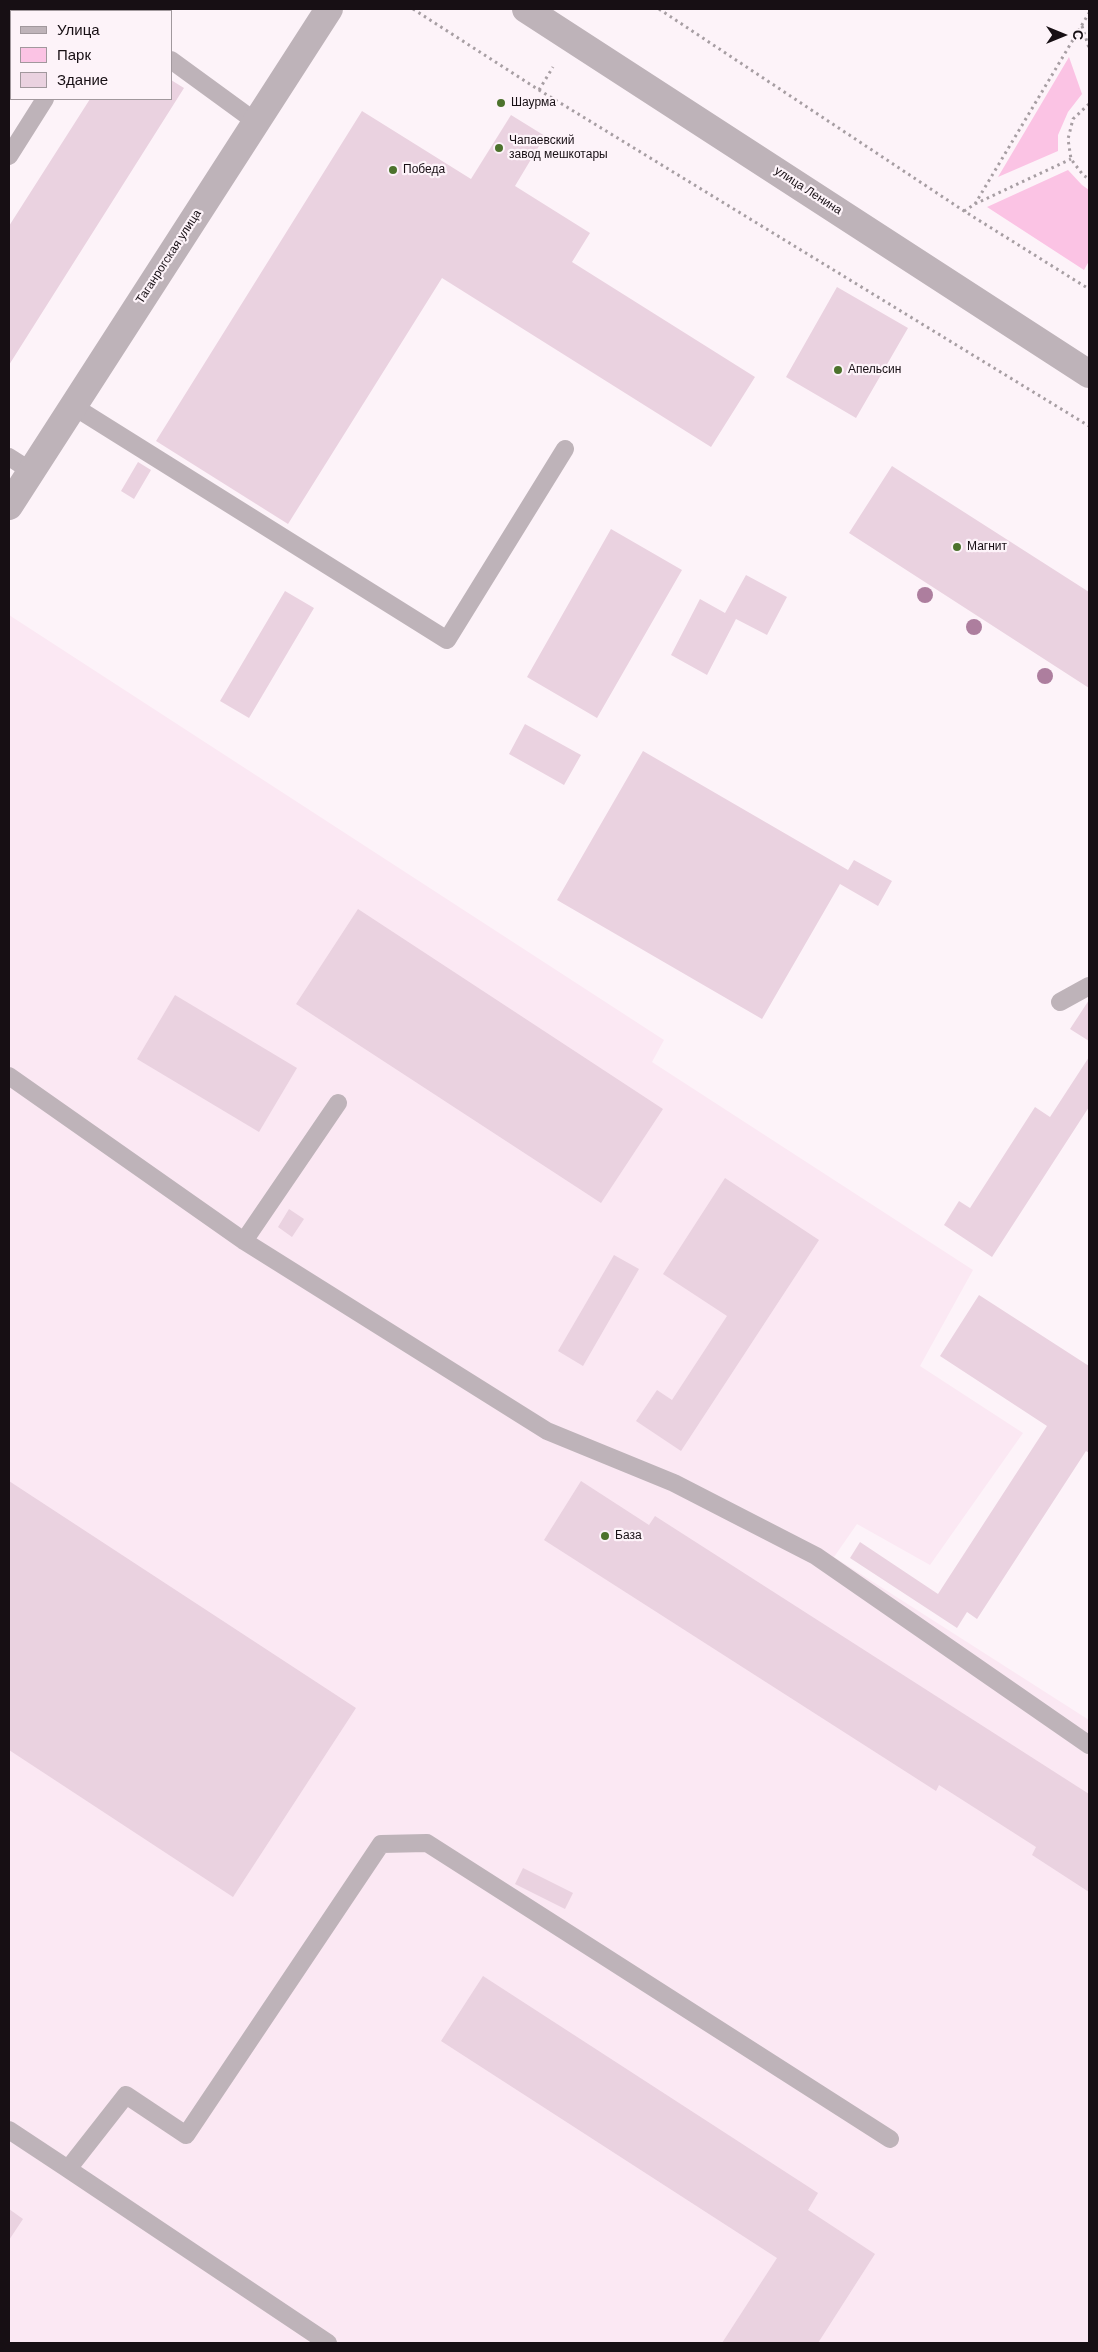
<!DOCTYPE html>
<html>
<head>
<meta charset="utf-8">
<style>
	body { margin:0 }
	#map { position:relative; width:1098px; height:2352px; overflow:hidden; background:#fdf3f9; font-family:"DM Sans",sans-serif }
	canvas { display:block }
	.frame { position:absolute; inset:0; border:10px solid #170f14; pointer-events:none }
	.legend { position:absolute; left:10px; top:10px; width:162px; height:90px; box-sizing:border-box; background:#fdf3f9; border:1px solid #a1989d; margin:0; padding:6px 9px; list-style:none; font-size:15px; color:#170f14 }
	.legend li { display:flex; align-items:center; gap:10px; height:25px }
	.legend b { width:25px; border:1px solid #a1989d }
	.north { position:absolute; left:1038px; top:10px; width:50px; height:50px; -webkit-text-stroke:4px #fdf3f9; paint-order:stroke; rotate:90deg; font-size:14px; font-weight:700; line-height:20px; text-align:center; color:#170f14 }
	.north::after { content:''; display:block; margin:auto; width:18px; height:22px; background:#170f14; clip-path:polygon(50% 0,100% 100%,50% 72%,0 100%) }
</style>
</head>
<body>
<div id="map">
<canvas width="1098" height="2352"></canvas>
<div class="frame"></div>
<ul class="legend">
<li><b style="height:6px;background:#beb3b9"></b>Улица</li>
<li><b style="height:14px;background:#fbc3e4"></b>Парк</li>
<li><b style="height:14px;background:#ead2e0"></b>Здание</li>
</ul>
<div class="north">С</div>
</div>
<script>
const context = document.querySelector('canvas').getContext('2d');
context.lineJoin = 'round';
function fillPath(path, color) {
  context.fillStyle = color;
  context.fill(path, 'evenodd');
}
function shape(rows) {
  const path = new Path2D();
  for (const r of rows) {
    path.moveTo(r[0], r[1]);
    for (let i = 2; i < r.length; i += 2) path.lineTo(r[i], r[i + 1]);
  }
  return path;
}
function trace(path, color, width, dash) {
  context.strokeStyle = color;
  context.lineWidth = width;
  context.lineCap = dash ? 'butt' : 'round';
  context.setLineDash(dash || []);
  context.stroke(path);
}
function drawText(font, color, halo, rows, align = 'center') {
  context.font = font + ' "DM Sans",sans-serif';
  context.lineWidth = 4.5;
  context.setLineDash([]);
  context.textBaseline = 'middle';
  context.strokeStyle = halo;
  context.fillStyle = color;
  for (const [text, x, y, turn = 0] of rows) {
    context.save();
    context.translate(x, y);
    context.rotate((+turn || 0) * Math.PI / 180);
    context.textAlign = isNaN(turn) ? turn : align;
    if (halo) context.strokeText(text, 0, 0);
    context.fillText(text, 0, 0);
    context.restore();
  }
}
fillPath(shape([
	[9,615,664,1040,652,1062,973,1270,920,1366,1023,1433,930,1565,857,1524,834,1557,1089,1720,1089,2343,9,2343]
]), '#fbe8f3');
fillPath(shape([
	[1069,57,1082,94,1068,112,1058,135,1058,151,998,177],
	[1068,170,1082,185,1089,190,1089,261,1084,270,987,207]
]), '#fbc3e4');
fillPath(shape([
	[171,80,184,88,9,365,9,226,90,99,171,99],
	[362,111,471,179,511,115,545,136,515,186,590,233,572,262,755,377,711,447,442,278,288,524,156,441],
	[837,287,908,328,856,418,786,377],
	[138,462,151,470,134,499,121,491],
	[892,466,1089,592,1089,688,849,533],
	[611,529,682,570,597,718,527,677],
	[746,575,787,597,767,635,736,619,707,675,671,655,700,599,725,613],
	[285,591,314,608,249,718,220,701],
	[525,724,581,755,564,785,509,754],
	[643,751,848,870,854,860,892,881,878,906,840,884,762,1019,557,900],
	[358,909,663,1109,601,1203,296,1004],
	[175,995,297,1068,259,1132,137,1059],
	[1089,1000,1089,1041,1070,1029],
	[1089,1057,1089,1107,992,1257,944,1225,959,1201,970,1208,1035,1107,1050,1117],
	[725,1178,819,1240,681,1451,636,1421,657,1390,672,1400,727,1316,663,1274],
	[289,1209,304,1219,292,1237,278,1227],
	[614,1255,639,1269,583,1366,558,1351],
	[979,1295,1089,1366,1089,1453,1086,1451,977,1619,967,1612,957,1628,850,1558,860,1542,938,1594,1047,1426,940,1356],
	[9,1481,356,1708,233,1897,9,1750],
	[581,1481,649,1525,655,1516,1089,1794,1089,1892,1032,1855,1036,1847,939,1785,936,1791,544,1540],
	[523,1868,573,1893,565,1909,515,1884],
	[483,1976,818,2193,808,2210,875,2254,818,2343,722,2343,777,2258,441,2041],
	[9,2209,23,2219,9,2240]
]), '#ead2e0');
trace(shape([
	[413,9,539,90,1089,426],
	[659,9,964,211,1089,289],
	[1082,26,1089,48],
	[539,90,553,67],
	[1089,104,1073,119,1068,139,1071,159,1083,175,1089,179],
	[975,204,1089,13],
	[964,211,975,204,1071,159]
]), '#a79ea3', 3, [2.5, 4]);
trace(shape([
	[102,9,105,11],
	[171,60,256,122],
	[9,156,45,99],
	[73,406,447,640,565,449],
	[9,457,31,471],
	[1060,1002,1089,986],
	[9,1076,244,1241,547,1431,674,1483,816,1556,1089,1745],
	[244,1241,338,1103],
	[9,2130,68,2169,126,2095,186,2135,381,1844,427,1843,890,2139],
	[68,2169,328,2343]
]), '#beb3b9', 18);
trace(shape([
	[9,506,329,9]
]), '#beb3b9', 28);
trace(shape([
	[526,9,1089,374]
]), '#beb3b9', 28);
context.fillStyle = '#ad7e9e';
for (const [x, y] of [
	[925,595],
	[974,627],
	[1045,676]
]) {
  context.beginPath();
  context.arc(x, y, 8, 0, 2 * Math.PI);
  context.fill();
}
for (const [x, y, r, color] of [
	[501,103,5,"#4c722c"],
	[499,148,5,"#4c722c"],
	[393,170,5,"#4c722c"],
	[838,370,5,"#4c722c"],
	[957,547,5,"#4c722c"],
	[605,1536,5,"#4c722c"]
]) {
  const dot = new Path2D();
  dot.arc(x, y, r, 0, 2 * Math.PI);
  context.fillStyle = color;
  context.fill(dot);
  trace(dot, '#fdf3f9', 2);
}
drawText('12px', '#170f14', '#fdf3f9', [
	["Шаурма",511,103],
	["Чапаевский",509,141],
	["завод мешкотары",509,155],
	["Победа",403,170],
	["Апельсин",848,370],
	["Магнит",967,547],
	["База",615,1536]
], 'left');
drawText('12px', '#170f14', '#fdf3f9', [
	["улица Ленина",808,191,33],
	["Таганрогская улица",169,257,-57]
]);
</script>
</body>
</html>
